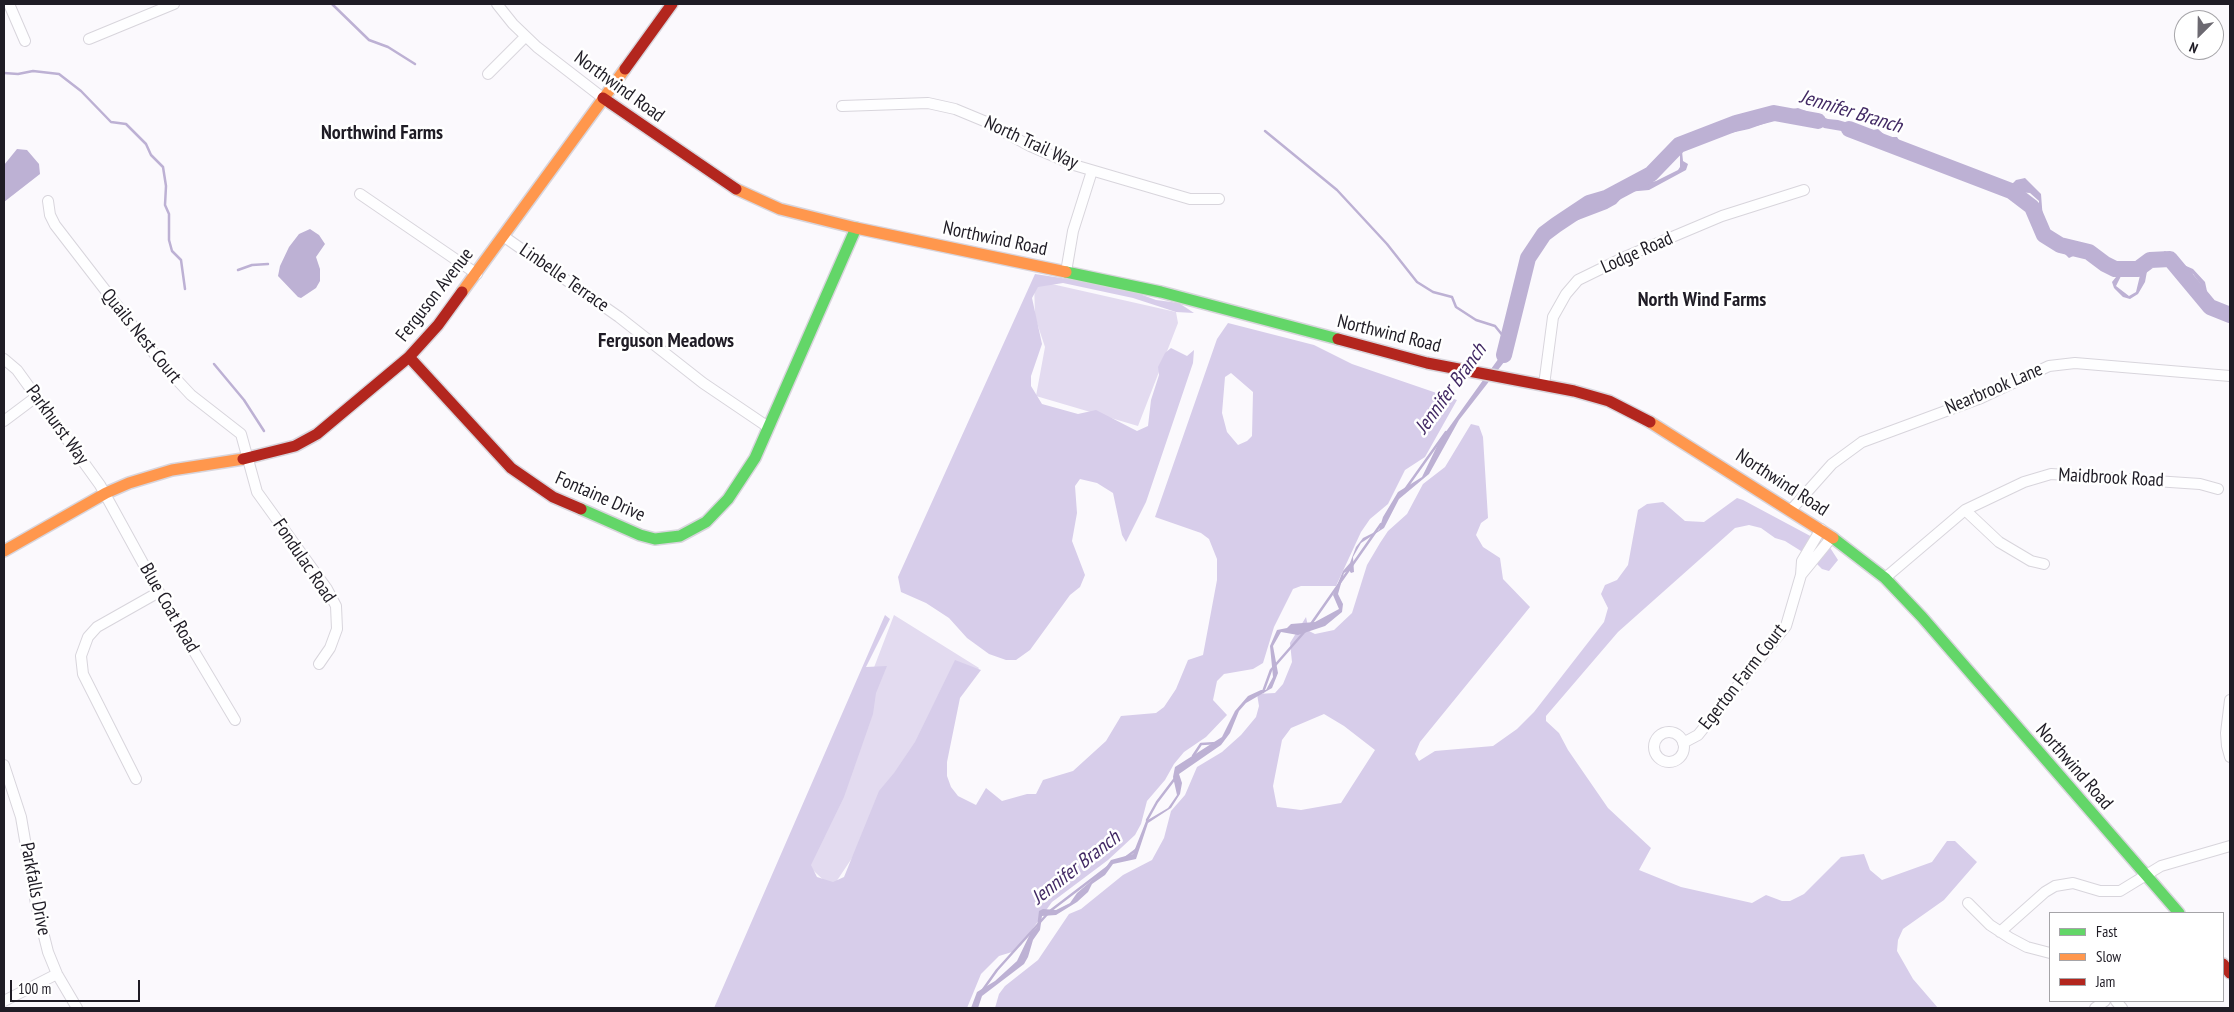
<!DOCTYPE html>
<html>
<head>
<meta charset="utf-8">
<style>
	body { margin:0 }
	#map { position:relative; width:2234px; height:1012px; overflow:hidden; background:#fbf9fd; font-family:"PT Sans Narrow",sans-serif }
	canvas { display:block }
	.frame { position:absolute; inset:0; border:5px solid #1f1c25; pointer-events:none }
	.legend { position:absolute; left:2049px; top:912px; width:175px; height:90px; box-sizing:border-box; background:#fff; border:1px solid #a5a4a8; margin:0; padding:6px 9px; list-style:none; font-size:15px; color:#1f1c25 }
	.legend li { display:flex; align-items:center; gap:10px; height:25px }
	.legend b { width:25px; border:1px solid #a5a4a8 }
	.north { position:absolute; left:2174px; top:10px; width:50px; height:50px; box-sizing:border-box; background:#fff; border:1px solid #a5a4a8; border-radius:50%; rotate:203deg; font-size:14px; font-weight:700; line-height:20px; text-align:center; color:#1f1c25 }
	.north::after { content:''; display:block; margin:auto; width:18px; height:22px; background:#6c6971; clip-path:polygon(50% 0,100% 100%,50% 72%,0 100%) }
	.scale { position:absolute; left:10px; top:980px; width:130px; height:22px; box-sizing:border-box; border:2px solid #1f1c25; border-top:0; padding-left:6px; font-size:15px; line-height:18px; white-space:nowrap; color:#1f1c25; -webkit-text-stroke:4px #fff; paint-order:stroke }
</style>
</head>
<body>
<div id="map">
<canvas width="2234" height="1012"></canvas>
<div class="frame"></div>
<ul class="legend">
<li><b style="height:6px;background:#63d668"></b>Fast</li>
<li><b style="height:6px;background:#ff974d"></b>Slow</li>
<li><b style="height:6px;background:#b3261e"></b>Jam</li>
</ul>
<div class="north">N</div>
<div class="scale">100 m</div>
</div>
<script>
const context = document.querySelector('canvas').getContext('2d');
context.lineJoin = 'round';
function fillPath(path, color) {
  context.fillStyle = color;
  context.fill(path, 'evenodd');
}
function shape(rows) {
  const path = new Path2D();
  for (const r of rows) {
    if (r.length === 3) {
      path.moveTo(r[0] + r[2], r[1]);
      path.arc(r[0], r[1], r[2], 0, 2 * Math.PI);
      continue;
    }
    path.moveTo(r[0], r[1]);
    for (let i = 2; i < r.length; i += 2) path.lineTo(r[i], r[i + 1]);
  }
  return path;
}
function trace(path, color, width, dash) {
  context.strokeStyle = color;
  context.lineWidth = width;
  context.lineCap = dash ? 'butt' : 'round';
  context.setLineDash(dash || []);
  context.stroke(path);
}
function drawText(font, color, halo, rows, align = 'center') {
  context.font = font + ' "PT Sans Narrow",sans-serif';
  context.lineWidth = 5;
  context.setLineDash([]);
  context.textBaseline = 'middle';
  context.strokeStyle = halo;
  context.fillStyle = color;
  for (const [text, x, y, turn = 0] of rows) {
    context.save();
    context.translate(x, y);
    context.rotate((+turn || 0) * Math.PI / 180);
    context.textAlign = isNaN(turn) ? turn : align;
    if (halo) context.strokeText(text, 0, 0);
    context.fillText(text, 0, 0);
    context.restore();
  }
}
fillPath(shape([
	[1034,280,1176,312,1178,323,1138,426,1036,396,1045,347,1035,317],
	[894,615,979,668,832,888,801,859]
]), '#e3dbf0');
fillPath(shape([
	[1035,274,1121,287,1156,300,1179,303,1194,313,1176,312,1133,298,1063,283,1038,287,1032,298,1042,344,1031,376,1031,386,1042,404,1078,414,1096,410,1137,431,1148,426,1151,400,1159,375,1158,367,1165,353,1171,348,1187,356,1194,350,1193,363,1146,502,1126,542,1122,535,1113,493,1097,483,1080,479,1075,486,1077,513,1072,541,1085,575,1080,587,1070,595,1030,650,1016,660,1006,660,989,654,967,638,949,618,926,603,901,592,898,577],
	[1228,323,1314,345,1352,364,1457,400,1425,457,1405,470,1388,504,1370,519,1361,532,1336,586,1301,586,1293,589,1274,627,1263,663,1253,669,1224,674,1217,681,1213,700,1227,715,1206,737,1184,752,1174,764,1165,780,1147,801,1141,824,1135,835,1108,860,1052,902,1021,945,1012,952,999,956,981,974,967,1008,714,1008,885,615,890,619,866,667,887,666,876,693,873,714,844,797,811,865,817,877,833,882,844,877,879,791,894,773,915,742,955,660,981,670,960,698,947,762,947,776,951,787,958,796,976,805,986,788,1002,801,1027,794,1036,794,1043,780,1073,771,1106,741,1121,716,1156,713,1164,707,1176,689,1188,660,1203,655,1217,580,1217,559,1209,539,1201,533,1155,517,1217,339],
	[1231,373,1253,392,1252,436,1247,441,1238,445,1227,432,1222,413,1225,377],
	[1471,424,1479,426,1483,437,1488,518,1481,523,1476,535,1483,547,1500,558,1503,579,1530,607,1420,742,1415,754,1419,761,1435,751,1493,746,1517,729,1534,712,1604,622,1608,608,1601,594,1605,585,1617,580,1628,565,1638,510,1647,504,1663,502,1685,521,1704,522,1737,498,1743,500,1829,546,1838,560,1829,571,1822,569,1809,556,1785,541,1775,538,1761,528,1749,525,1735,528,1618,632,1546,716,1546,721,1559,733,1568,750,1608,808,1651,848,1639,870,1681,887,1752,903,1766,895,1782,901,1790,901,1804,894,1841,857,1864,854,1870,870,1882,880,1932,862,1947,841,1955,841,1977,862,1944,900,1903,929,1898,940,1897,951,1913,979,1938,1008,995,1008,999,994,1005,986,1038,960,1069,914,1081,909,1123,875,1152,860,1164,838,1171,811,1185,795,1197,767,1222,752,1241,735,1256,717,1259,706,1257,694,1275,693,1283,684,1292,662,1290,643,1306,617,1309,631,1315,634,1334,630,1352,613,1367,565,1380,543,1388,531,1407,514,1423,484,1445,467],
	[1324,714,1344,726,1375,750,1341,803,1301,810,1277,807,1273,786,1282,740,1291,728]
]), '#d7cdea');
fillPath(shape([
	[1798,108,1828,119,1838,120,1873,130,1878,129,1887,137,1897,137,1903,146,1941,157,1976,176,1984,183,1995,187,2009,187,2016,180,2025,178,2041,194,2044,233,2049,242,2090,248,2113,260,2121,269,2121,276,2116,286,2129,296,2136,292,2142,267,2165,251,2177,262,2193,269,2205,282,2210,305,2219,310,2230,312,2230,317,2214,315,2210,311,2202,286,2193,274,2182,272,2173,265,2156,260,2148,266,2145,282,2138,294,2130,299,2123,297,2114,288,2112,282,2116,277,2116,268,2111,260,2086,250,2069,258,2060,249,2047,245,2039,228,2039,201,2030,193,1990,190,1935,162,1922,159,1909,152,1865,135,1824,128,1818,123,1791,114,1749,129,1689,142,1682,151,1683,161,1688,164,1686,170,1649,190,1627,192,1616,204,1607,209,1552,230,1546,244,1525,262,1525,297,1508,357,1459,420,1429,474,1399,499,1384,528,1361,543,1353,557,1354,572,1351,573,1349,570,1344,573,1338,594,1343,604,1342,612,1325,626,1298,635,1281,632,1273,646,1278,673,1272,688,1246,703,1239,711,1230,733,1221,745,1179,774,1182,783,1180,794,1171,808,1148,823,1136,859,1113,864,1105,875,1092,884,1088,892,1077,902,1056,915,1042,916,1040,930,1033,940,1028,957,1024,964,982,996,978,1008,971,1008,977,992,995,981,1017,961,1030,934,1037,927,1039,911,1043,909,1056,910,1070,903,1077,893,1104,870,1111,860,1133,854,1146,821,1168,808,1177,795,1173,777,1175,767,1222,737,1235,711,1248,696,1261,690,1266,690,1273,677,1270,646,1277,630,1287,628,1291,624,1315,622,1339,609,1333,595,1343,571,1350,563,1356,547,1363,538,1379,530,1383,517,1398,492,1422,477,1440,440,1504,351,1522,298,1520,280,1523,260,1531,247,1551,229,1566,219,1597,208,1628,187,1656,181,1678,170,1680,167,1680,150,1695,135,1729,131,1754,124,1769,113],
	[17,149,27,150,39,164,40,174,4,202,4,165],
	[310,229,319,235,325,244,316,257,320,269,320,281,316,288,301,298,298,297,278,276,280,266,289,247,299,234]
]), '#bdb1d4');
trace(shape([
	[332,4,369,40,388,47,415,64],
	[4,73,18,74,33,71,59,74,81,91,111,122,126,124,146,144,151,155,163,167,166,186,165,205,169,214,169,240,172,251,181,260,185,289],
	[1265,131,1337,190,1387,244,1417,282,1433,292,1452,297,1456,307,1476,320,1495,326,1508,342],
	[238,270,252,265,268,264],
	[214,364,244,400,264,431],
	[1404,491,1446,432],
	[1311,624,1381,524],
	[1263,692,1271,670,1306,630],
	[1193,756,1201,744,1217,743],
	[1147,820,1157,802,1176,777],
	[1125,858,1137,849],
	[982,991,997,970,1050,911,1109,866]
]), '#bdb1d4', 2.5);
trace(shape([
	[1849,129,2011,191,2032,207,2044,235,2060,245,2089,252,2105,264,2115,269,2138,269,2150,260,2170,259,2210,307,2230,315],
	[1504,355,1528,258,1544,234,1556,225,1589,203,1606,198,1651,174,1679,145,1736,123,1774,113,1818,121]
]), '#bdb1d4', 16);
const street = shape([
	[9,4,25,41],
	[497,4,513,24,537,47,603,98],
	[89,39,174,4],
	[488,74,525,37],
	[842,106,928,103,955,109,984,121,1030,146,1074,165,1190,199,1219,199],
	[360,194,477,274],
	[48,201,50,215,55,225,163,365,191,395,241,434,257,492,327,589,336,606,337,629,330,648,319,664],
	[503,236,619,317,703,383,768,427],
	[1066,272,1073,231,1092,171],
	[4,359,17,370,100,485,161,596,235,720],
	[1544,385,1553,317,1566,294,1578,280,1627,256,1722,216,1804,190],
	[4,421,36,397],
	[1791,510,1832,464,1862,442,1981,398,2049,366,2075,363,2230,376],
	[1965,510,1999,542,2031,561,2044,564],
	[1801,575,1832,537],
	[1885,578,1965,510,2024,482,2051,474,2200,484,2218,489],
	[2230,700,2226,733,2227,746,2230,757],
	[1669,747,15],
	[1683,743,1698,735,1786,626,1801,575,1802,561,1821,529],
	[4,765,21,817,36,904,48,952,57,974,77,1008],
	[136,779,83,674,81,656,88,637,97,627,159,592],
	[1968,903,1990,925,2010,938,2027,947,2050,953],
	[2000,932,2045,892,2055,886,2073,883,2100,891,2120,891,2161,866,2230,846],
	[4,1001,57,974],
	[2116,1001,2122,1008],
	[2095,1008,2105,1001]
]);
const fast = shape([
	[1066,272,1161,292,1338,339],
	[581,509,640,535,655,539,680,536,706,522,728,499,755,458,856,228],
	[1833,538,1885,578,1922,617,2179,913]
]);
const slow = shape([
	[736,189,780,209,856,228,1066,272],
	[462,292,625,69],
	[1650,422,1833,538],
	[4,551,106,493,129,483,172,470,243,459]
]);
const jam = shape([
	[625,69,672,4],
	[603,98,736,189],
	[1338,339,1427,363,1574,391,1609,401,1650,422],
	[409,357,511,468,553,497,581,509],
	[243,459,295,446,317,434,409,357,438,325,462,292],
	[2223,964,2230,973]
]);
trace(street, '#d8d5dc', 12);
trace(fast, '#d8d5dc', 14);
trace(slow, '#d8d5dc', 14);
trace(jam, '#d8d5dc', 14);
trace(street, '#fefeff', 10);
trace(fast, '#63d668', 11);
trace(slow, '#ff974d', 11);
trace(jam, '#b3261e', 11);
drawText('19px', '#1f1c25', '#fff', [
	["Northwind Road",619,87,36],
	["North Trail Way",1031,143,25],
	["Northwind Road",995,239,12],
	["Lodge Road",1637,253,-24],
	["Linbelle Terrace",564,278,35],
	["Ferguson Avenue",435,295,-52],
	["Northwind Road",1389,334,14],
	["Quails Nest Court",141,336,51],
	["Nearbrook Lane",1994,389,-23],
	["Parkhurst Way",57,425,54],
	["Maidbrook Road",2111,478,3],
	["Northwind Road",1782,483,33],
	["Fontaine Drive",600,497,24],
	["Fondulac Road",304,561,56],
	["Blue Coat Road",169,608,60],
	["Egerton Farm Court",1743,677,-52],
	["Northwind Road",2074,767,49],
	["Parkfalls Drive",35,889,79]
]);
drawText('italic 20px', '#422964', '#fff', [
	["Jennifer Branch",1851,112,17],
	["Jennifer Branch",1451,389,-54],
	["Jennifer Branch",1076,868,-38]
]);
drawText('bold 20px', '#1f1c25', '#fff', [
	["Northwind Farms",382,133],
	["North Wind Farms",1702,300],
	["Ferguson Meadows",666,341]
]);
</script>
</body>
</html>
